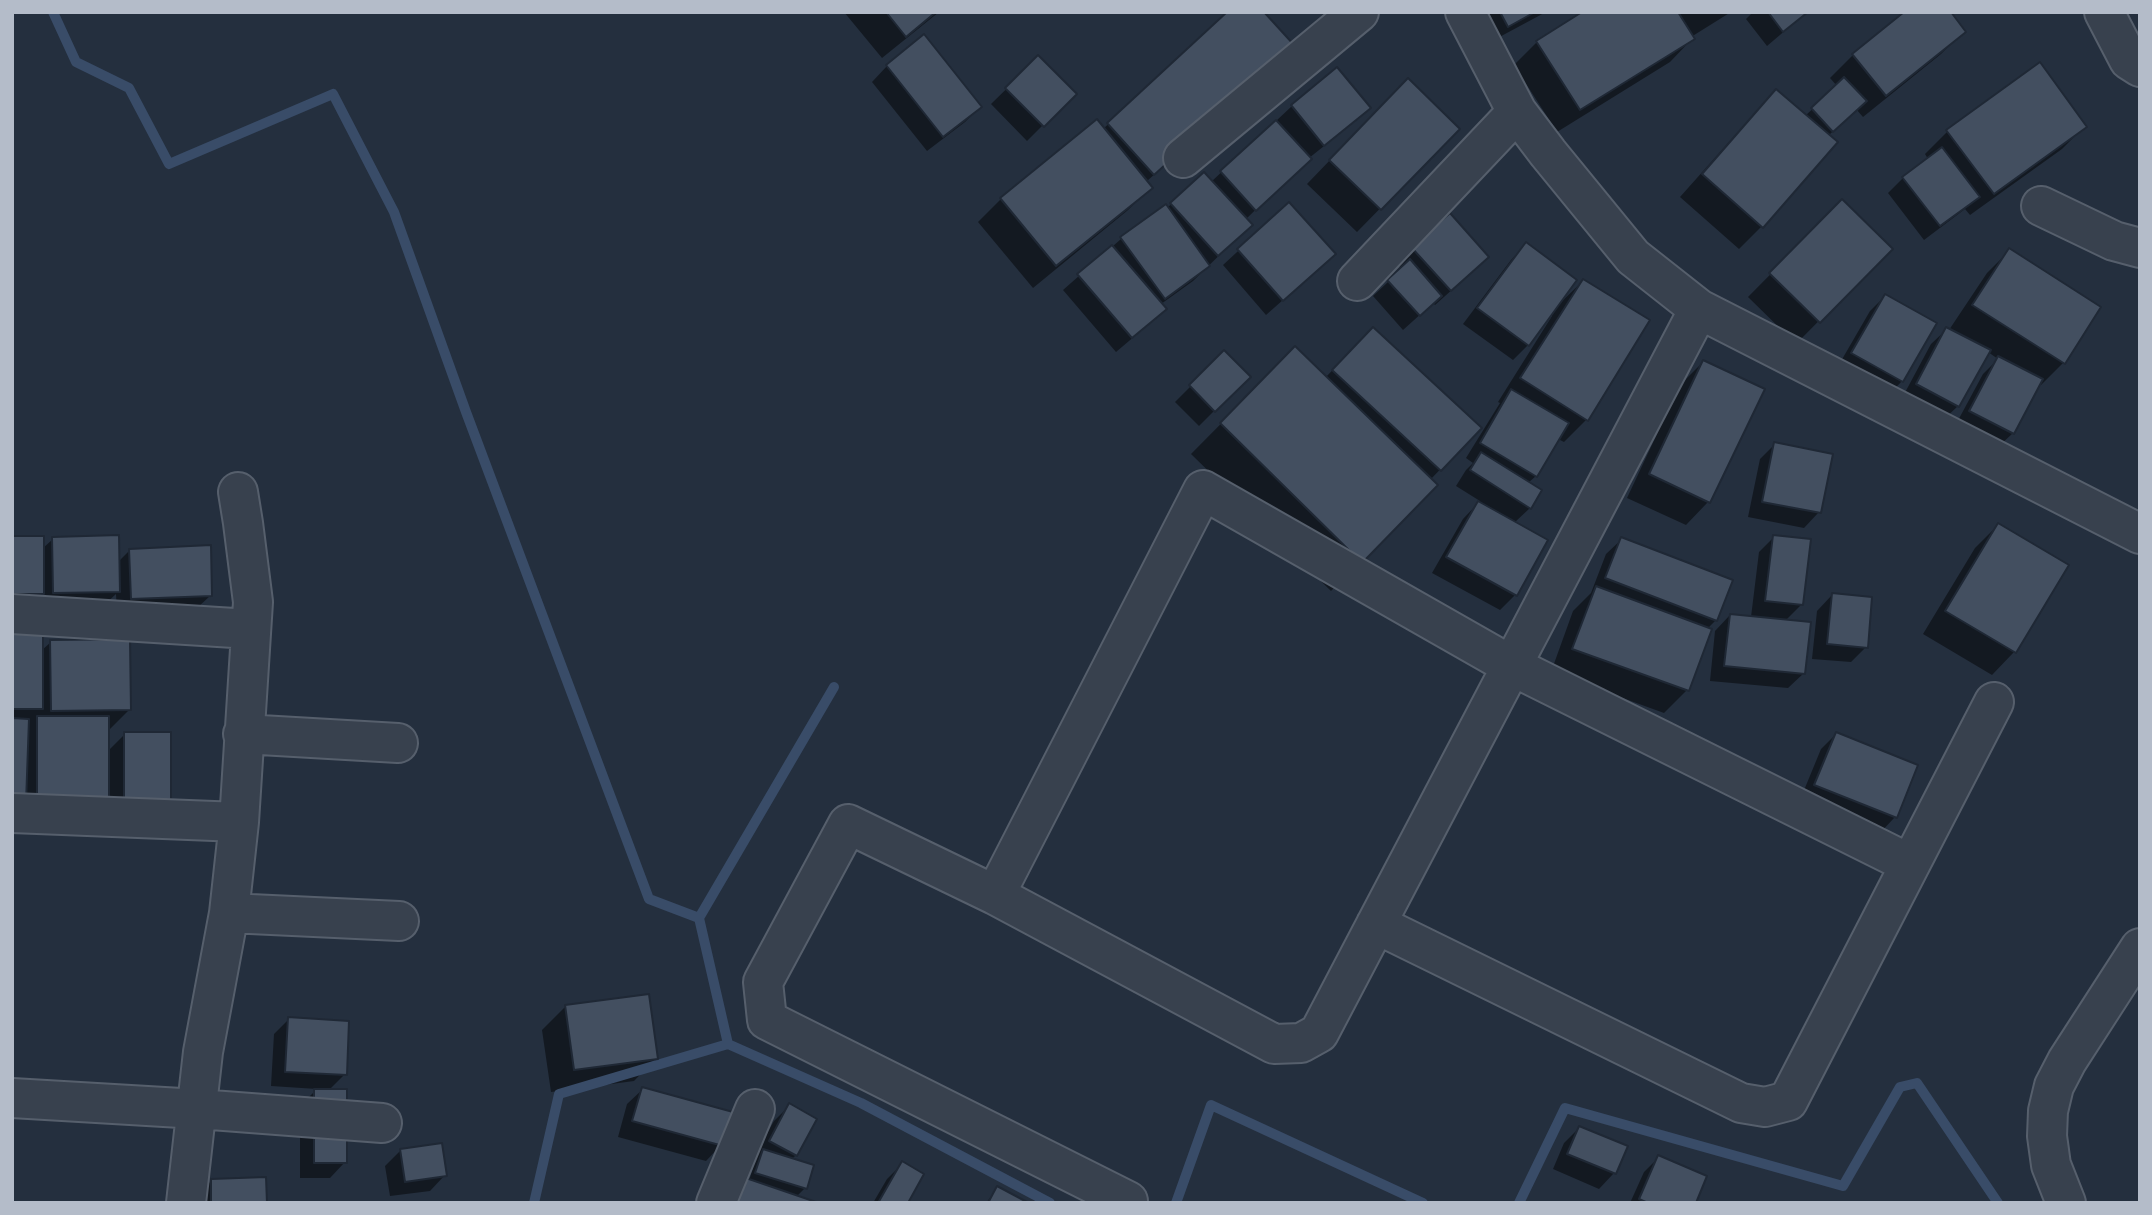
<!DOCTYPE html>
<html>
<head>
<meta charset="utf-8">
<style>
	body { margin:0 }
	#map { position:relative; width:2152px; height:1215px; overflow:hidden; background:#242f3e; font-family:Overpass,sans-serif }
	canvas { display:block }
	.frame { position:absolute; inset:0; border:14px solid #b4bcc9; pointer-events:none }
</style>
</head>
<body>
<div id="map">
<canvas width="2152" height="1215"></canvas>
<div class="frame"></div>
</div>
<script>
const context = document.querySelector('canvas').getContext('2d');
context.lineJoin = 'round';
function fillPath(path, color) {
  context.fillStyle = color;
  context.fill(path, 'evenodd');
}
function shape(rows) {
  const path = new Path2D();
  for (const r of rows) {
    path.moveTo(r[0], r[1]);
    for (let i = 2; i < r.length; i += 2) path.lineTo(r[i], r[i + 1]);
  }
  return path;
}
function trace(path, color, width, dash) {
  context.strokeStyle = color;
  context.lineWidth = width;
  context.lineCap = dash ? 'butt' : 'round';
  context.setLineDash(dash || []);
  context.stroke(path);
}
fillPath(shape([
	[844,12,939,12,882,58],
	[1230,12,1270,69,1146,182,1151,187,1128,210,1033,288,978,222,1001,199,1103,129],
	[1482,12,1546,12,1492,41],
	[1585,12,1731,12,1691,37,1692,39,1670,62,1557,132,1514,65,1537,42],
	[1753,12,1807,12,1767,46,1746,19],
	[1906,12,1964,31,1941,54,1863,117,1856,109,1828,136,1762,226,1739,249,1680,197,1754,114,1776,91,1805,116,1837,86,1830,78,1853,55],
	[924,37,980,107,965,122,927,151,872,82,887,66],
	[1038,58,1074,94,1027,141,991,104],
	[1337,69,1368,107,1353,123,1309,158,1245,220,1235,240,1193,281,1161,304,1149,324,1116,352,1063,290,1121,239,1166,207,1167,208,1204,174,1211,182,1292,106],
	[1385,103,1458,129,1357,232,1307,184],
	[2085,126,2062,149,1970,215,1965,209,1924,240,1888,193,1903,178,1928,159,1925,154,1948,131],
	[1842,202,1890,249,1796,344,1748,297],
	[1289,204,1318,269,1266,315,1223,265],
	[1526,244,1561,302,1583,281,1587,419,1564,442,1558,439,1536,476,1528,483,1530,508,1514,523,1515,595,1500,610,1432,573,1463,519,1480,501,1456,486,1466,470,1473,463,1466,458,1500,403,1498,402,1552,316,1550,314,1528,345,1513,360,1463,324,1511,260],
	[1412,248,1472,272,1435,305,1433,303,1403,330,1373,296,1402,269,1397,264],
	[2010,250,2063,363,2041,385,2038,384,2013,433,1997,448,1955,426,1983,374,1998,359,1988,352,1958,406,1942,421,1901,400,1931,344,1947,329,1949,330,1987,273],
	[1885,296,1902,381,1887,397,1837,368,1870,311],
	[1295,349,1325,378,1350,352,1480,428,1430,480,1435,486,1331,591,1191,454],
	[1224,353,1248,377,1199,426,1175,402],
	[1703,362,1762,390,1708,502,1686,525,1627,498,1680,385],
	[1775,444,1819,512,1804,528,1748,517,1760,459],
	[1998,525,2014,652,1992,675,1923,634,1975,548],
	[1774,537,1801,605,1785,621,1804,673,1788,688,1710,681,1715,631,1730,615,1751,617,1759,552],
	[12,538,42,549,53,539,118,562,130,550,211,595,195,610,117,613,116,594,103,606,12,609],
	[1622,539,1716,620,1707,629,1687,690,1664,713,1551,672,1573,611,1591,593,1606,554],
	[1832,595,1866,647,1851,662,1812,659,1817,611],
	[12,635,41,651,51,642,130,709,108,731,108,751,125,734,169,808,12,814],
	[1836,734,1895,817,1880,833,1800,800,1821,749],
	[565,1007,656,1058,634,1081,551,1092,542,1030],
	[289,1019,345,1074,328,1091,345,1162,330,1178,300,1178,300,1106,317,1089,271,1086,274,1034],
	[643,1089,721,1145,706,1161,618,1137,627,1104],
	[789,1106,796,1155,791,1160,805,1188,796,1197,749,1181,756,1158,754,1157,774,1121],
	[1579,1128,1614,1173,1599,1189,1553,1169,1564,1143],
	[400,1151,445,1175,430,1191,390,1196,385,1166],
	[1659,1157,1694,1203,1630,1203,1644,1172],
	[902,1164,906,1203,873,1203,887,1179],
	[211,1181,265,1203,196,1203,196,1196],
	[997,1189,1024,1203,986,1203]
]), '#0007');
trace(shape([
	[53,12,76,62,129,88,169,164,333,94,394,212,466,412,649,899,699,918,728,1044,861,1103,1050,1203],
	[699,918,834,687],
	[534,1203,559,1094,728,1044],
	[1176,1203,1211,1105,1423,1203],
	[1519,1203,1565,1108,1843,1186,1900,1087,1917,1083,1998,1203]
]), '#394c68', 10);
const building = shape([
	[886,12,936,12,906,37,886,12],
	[1227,12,1264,12,1295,46,1154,175,1107,123,1227,12],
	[1500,12,1535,12,1508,27,1500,12],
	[1582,12,1678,12,1695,39,1580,110,1536,41,1582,12],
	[1768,12,1808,12,1783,32,1768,12],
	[1904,12,1951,12,1966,32,1886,96,1852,54,1904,12],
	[924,34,982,107,943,137,886,65,924,34],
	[1038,55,1077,94,1044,127,1005,88,1038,55],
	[2040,62,2087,127,1994,194,1946,130,2040,62],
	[1337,67,1371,108,1324,146,1291,105,1337,67],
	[1844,77,1867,101,1833,132,1811,108,1844,77],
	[1408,78,1460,129,1381,210,1329,160,1408,78],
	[1776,89,1838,142,1763,228,1702,174,1776,89],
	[1097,119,1153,188,1056,266,1000,198,1097,119],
	[1276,120,1312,159,1256,211,1220,171,1276,120],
	[1942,147,1980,197,1940,226,1902,177,1942,147],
	[1204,172,1253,225,1218,256,1170,203,1204,172],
	[1842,199,1893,249,1820,323,1769,273,1842,199],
	[1289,202,1336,254,1283,301,1237,249,1289,202],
	[1166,204,1210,266,1165,299,1120,237,1166,204],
	[1450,213,1489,257,1451,291,1411,247,1450,213],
	[1526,242,1577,280,1529,346,1477,308,1526,242],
	[1112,245,1167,309,1132,338,1077,274,1112,245],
	[2009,248,2101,307,2065,364,1972,305,2009,248],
	[1410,259,1442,296,1420,316,1387,280,1410,259],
	[1583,279,1650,320,1588,421,1520,378,1583,279],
	[1885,294,1937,323,1903,382,1851,353,1885,294],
	[1373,327,1482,428,1441,471,1332,370,1373,327],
	[1946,327,1991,350,1959,407,1916,384,1946,327],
	[1295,346,1438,485,1362,563,1220,423,1295,346],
	[1224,350,1251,377,1215,412,1189,385,1224,350],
	[1998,356,2043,379,2014,434,1969,411,1998,356],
	[1703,360,1765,389,1710,503,1649,474,1703,360],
	[1511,389,1569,423,1537,477,1480,443,1511,389],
	[1774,442,1833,454,1821,513,1762,502,1774,442],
	[1481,452,1542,490,1531,509,1470,470,1481,452],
	[1478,501,1548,540,1517,596,1446,557,1478,501],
	[1998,523,2069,565,2016,653,1945,611,1998,523],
	[119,535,120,592,53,593,52,537,119,535],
	[1773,535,1811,539,1803,605,1765,601,1773,535],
	[12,536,44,536,44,594,12,594,12,536],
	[1621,537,1733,580,1717,621,1605,578,1621,537],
	[211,545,212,596,131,599,129,549,211,545],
	[1596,586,1712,629,1689,691,1572,649,1596,586],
	[1832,593,1872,597,1868,648,1827,644,1832,593],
	[1730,614,1811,622,1805,674,1724,666,1730,614],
	[12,633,43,633,43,709,12,709,12,633],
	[130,639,131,710,51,711,50,640,130,639],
	[37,716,109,716,109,801,37,801,37,716],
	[12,718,29,719,26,803,12,803,12,718],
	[124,732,171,732,171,808,124,808,124,732],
	[1836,732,1918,765,1897,818,1814,785,1836,732],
	[649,994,658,1059,574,1070,565,1005,649,994],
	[288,1017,349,1021,347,1075,285,1072,288,1017],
	[642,1087,733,1112,723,1146,632,1121,642,1087],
	[314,1089,347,1089,347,1163,314,1163,314,1089],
	[789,1103,817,1119,797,1156,769,1141,789,1103],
	[1579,1126,1628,1146,1616,1174,1567,1154,1579,1126],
	[442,1143,447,1176,405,1182,400,1149,442,1143],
	[763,1149,814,1165,807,1189,755,1173,763,1149],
	[1658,1155,1707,1176,1696,1203,1648,1203,1639,1199,1658,1155],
	[902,1161,924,1174,908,1203,878,1203,902,1161],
	[266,1177,267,1203,211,1203,211,1179,266,1177],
	[743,1177,819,1203,734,1203,743,1177],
	[997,1186,1027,1202,988,1203,997,1186]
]);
fillPath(building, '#434f60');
trace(building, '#1f2835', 2);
const minor = shape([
	[2104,12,2129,60,2140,67],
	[1183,158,1359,12],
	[2041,206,2114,241,2140,248],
	[1357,281,1517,112],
	[1699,309,2140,534],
	[12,614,250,629],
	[243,734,398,743],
	[12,813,239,822],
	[995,895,1274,1044,1301,1043,1319,1033,1699,309,1633,257,1548,153,1517,112,1465,12],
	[229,913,399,921],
	[1376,924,1741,1103,1765,1107,1788,1101,1994,702],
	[12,1098,198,1109,382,1123],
	[1128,1201,767,1020,763,982,848,824,995,895,1203,490,1512,666,1910,864],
	[186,1203,203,1052,229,913,239,822,253,602,243,523,238,492],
	[716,1203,755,1109],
	[2066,1203,2051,1165,2047,1136,2048,1111,2054,1086,2067,1061,2140,948]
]);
trace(minor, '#565f6c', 42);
trace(minor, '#38414e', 38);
</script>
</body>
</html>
